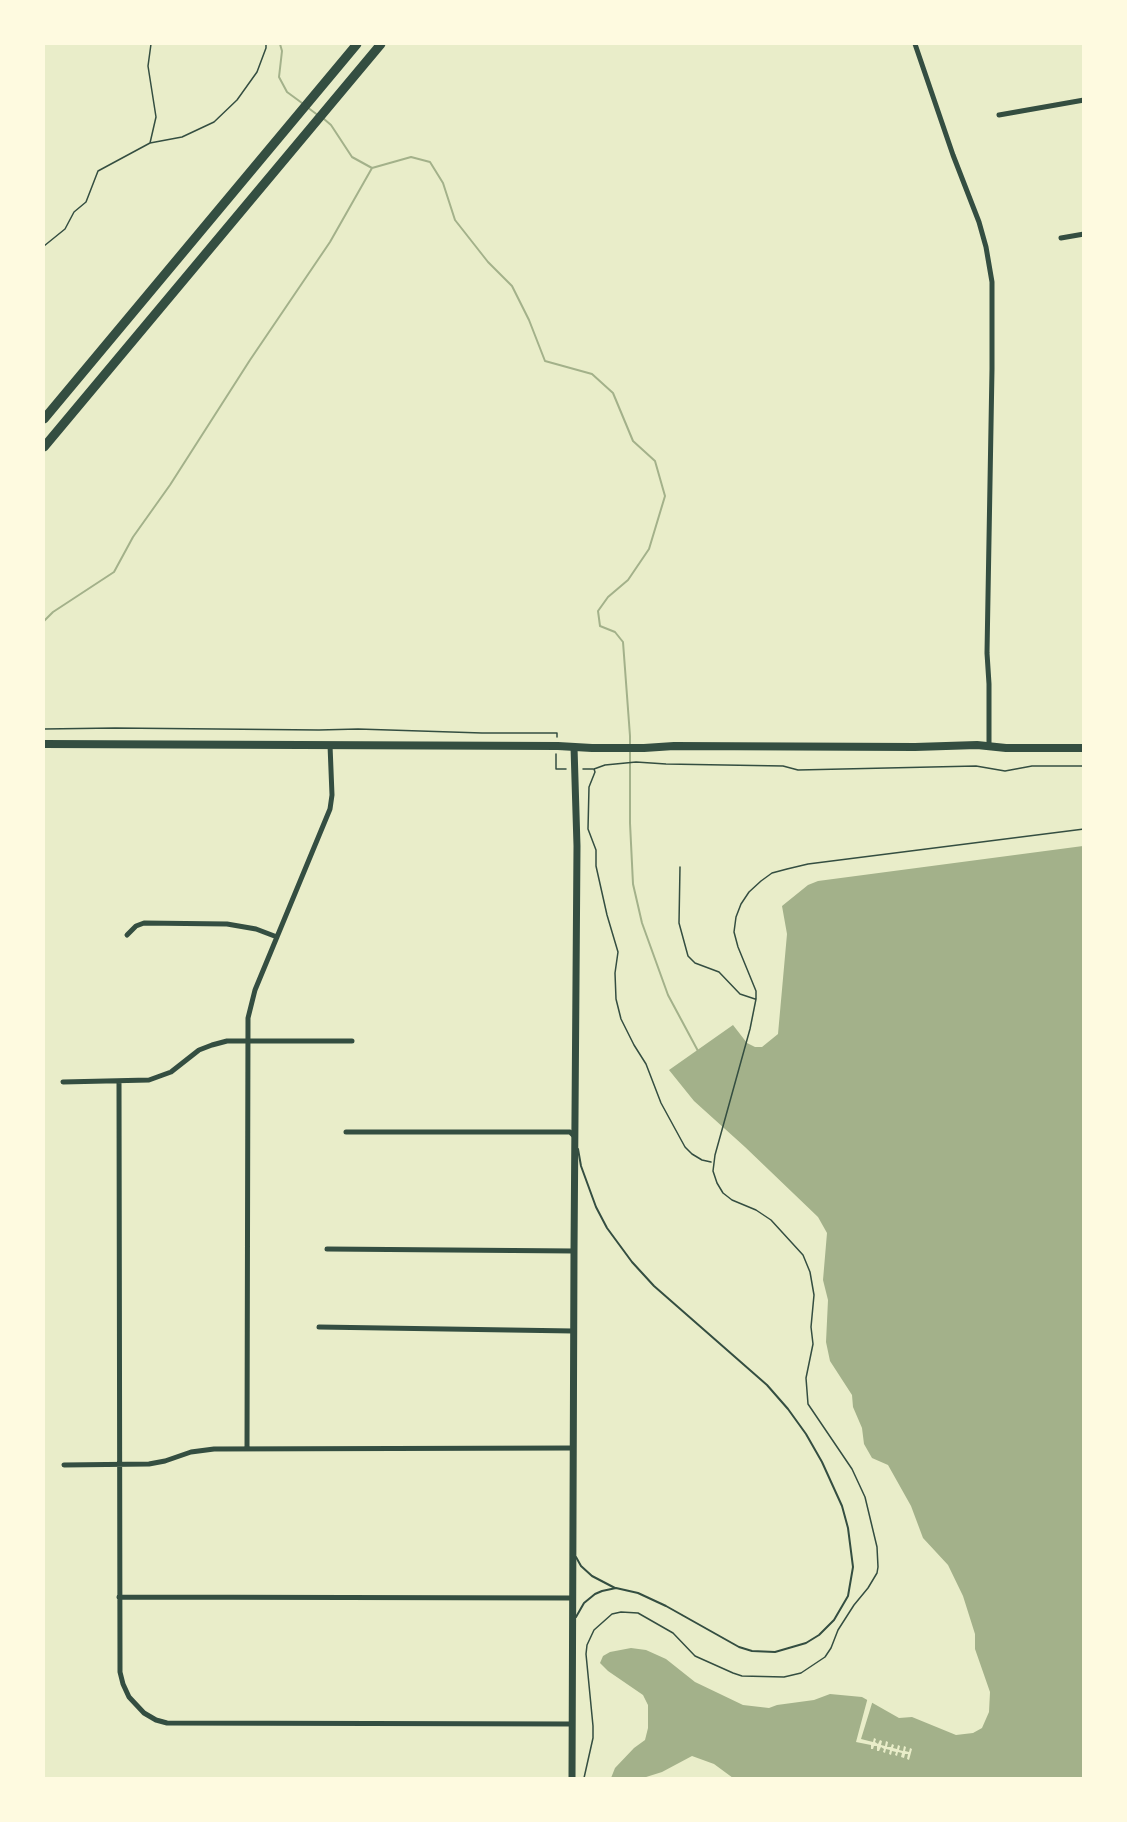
<!DOCTYPE html>
<html>
<head>
<meta charset="utf-8">
<style>
	body { margin:0 }
	#map { position:relative; width:1127px; height:1822px; overflow:hidden; background:#e9edc9; font-family:"Open Sans",sans-serif }
	canvas { display:block }
	.frame { position:absolute; inset:0; border:45px solid #fefae0; pointer-events:none }
</style>
</head>
<body>
<div id="map">
<canvas width="1127" height="1822"></canvas>
<div class="frame"></div>
</div>
<script>
const context = document.querySelector('canvas').getContext('2d');
context.lineJoin = 'round';
function fillPath(path, color) {
  context.fillStyle = color;
  context.fill(path, 'evenodd');
}
function shape(rows) {
  const path = new Path2D();
  for (const r of rows) {
    path.moveTo(r[0], r[1]);
    for (let i = 2; i < r.length; i += 2) path.lineTo(r[i], r[i + 1]);
  }
  return path;
}
function trace(path, color, width, dash) {
  context.strokeStyle = color;
  context.lineWidth = width;
  context.lineCap = dash ? 'butt' : 'round';
  context.setLineDash(dash || []);
  context.stroke(path);
}
fillPath(shape([
	[1083,846,1083,1778,733,1778,714,1764,692,1756,662,1772,643,1778,611,1778,615,1768,634,1748,645,1740,648,1728,648,1705,643,1695,608,1671,600,1663,603,1656,610,1652,631,1648,646,1650,666,1659,695,1682,743,1705,769,1708,777,1705,814,1700,830,1694,862,1697,899,1718,912,1717,956,1735,973,1733,982,1728,989,1712,990,1692,975,1649,975,1634,963,1596,948,1565,923,1538,911,1506,888,1465,872,1458,864,1444,862,1428,853,1407,852,1395,830,1361,826,1342,828,1300,823,1280,827,1233,818,1217,745,1147,694,1101,669,1070,733,1025,747,1043,755,1047,762,1047,778,1034,787,934,782,906,808,885,818,881]
]), '#a3b18a');
fillPath(shape([
	[868,1697,873,1700,861,1739,873,1742,874,1738,876,1739,875,1742,878,1744,880,1740,882,1741,881,1745,885,1746,886,1741,888,1742,887,1747,891,1747,892,1744,894,1745,893,1748,897,1749,898,1745,900,1746,899,1750,903,1751,904,1746,906,1747,905,1751,909,1752,910,1748,912,1749,909,1760,907,1759,908,1754,905,1754,904,1758,901,1757,902,1753,898,1752,897,1756,895,1755,896,1752,892,1751,891,1755,889,1754,890,1750,886,1749,885,1753,883,1752,884,1749,881,1747,879,1751,877,1751,877,1746,874,1746,873,1749,871,1749,871,1745,856,1742]
]), '#e9edc9');
trace(shape([
	[280,44,282,51,279,77,287,92,302,103],
	[307,107,319,116],
	[324,119,331,125,352,157,372,168,411,157,430,162,443,183,455,220,488,262,512,286,529,320,545,361,592,374,613,393,633,441,655,461,665,496,649,549,628,580,608,597,598,611,600,626,615,632,623,642,630,736,630,823,633,884,642,923,668,995,698,1051],
	[44,621,53,612,114,572,133,537,170,485,250,360,330,242,372,168]
]), '#a3b18a', 2);
trace(shape([
	[150,143,182,137,214,122,237,100,257,72,266,48,266,44],
	[44,246,65,229,74,212,86,202,98,171,150,143,156,117,148,66,151,44],
	[44,729,115,728,319,730,358,729,482,733,557,733,557,737],
	[556,754,556,769,566,769],
	[583,769,593,769],
	[680,867,679,923,688,956,695,963,719,972,740,994,755,999],
	[711,1162,702,1160,692,1154,685,1147,661,1103,646,1064,634,1045,621,1019,616,999,615,973,618,952,607,915,596,866,596,850,588,829,589,787,595,772,594,769,605,765,636,762,666,764,783,766,798,770,976,766,1005,771,1032,766,1084,766],
	[584,1778,593,1738,593,1726,586,1654,587,1645,594,1630,612,1614,621,1612,638,1613,673,1633,695,1656,733,1673,742,1676,784,1677,801,1673,825,1657,831,1648,838,1630,854,1605,868,1588,877,1573,878,1567,877,1547,865,1497,852,1469,808,1404,806,1378,813,1344,811,1327,814,1295,810,1272,803,1255,771,1220,756,1210,732,1200,723,1193,717,1183,713,1171,715,1155,750,1029,756,999,756,991,738,947,734,932,736,917,741,904,749,892,761,881,772,873,787,869,808,864,1084,829]
]), '#344e41', 1.5);
trace(shape([
	[576,1557,581,1566,592,1576,615,1588],
	[576,1617,584,1603,595,1594,602,1591,616,1588,638,1593,666,1606,739,1647,752,1651,775,1652,806,1643,819,1635,834,1620,848,1596,853,1567,848,1528,842,1506,822,1462,806,1434,788,1409,767,1385,654,1286,632,1262,607,1228,596,1207,581,1166,578,1149]
]), '#344e41', 2);
trace(shape([
	[915,44,953,155,979,222,986,247,992,282,992,369,987,653,989,684,989,746],
	[999,115,1084,100],
	[1061,238,1084,234],
	[127,935,136,926,144,923,227,924,256,929,277,937],
	[63,1082,149,1080,171,1072,199,1050,212,1045,227,1041,352,1041],
	[119,1082,120,1672,123,1684,129,1697,144,1713,156,1720,167,1723,572,1724],
	[346,1132,570,1132,575,1137],
	[327,1249,574,1251],
	[319,1327,573,1331],
	[247,1448,248,1018,255,990,330,809,332,795,330,745],
	[64,1465,149,1464,165,1461,191,1452,214,1449,573,1448],
	[119,1597,573,1598]
]), '#344e41', 5);
trace(shape([
	[572,1778,574,1251,577,846,574,747]
]), '#344e41', 7);
trace(shape([
	[44,744,558,746,592,748,644,748,674,746,915,747,977,745,1006,748,1084,748]
]), '#344e41', 8);
trace(shape([
	[44,419,357,44],
	[44,447,381,44]
]), '#344e41', 9);
</script>
</body>
</html>
